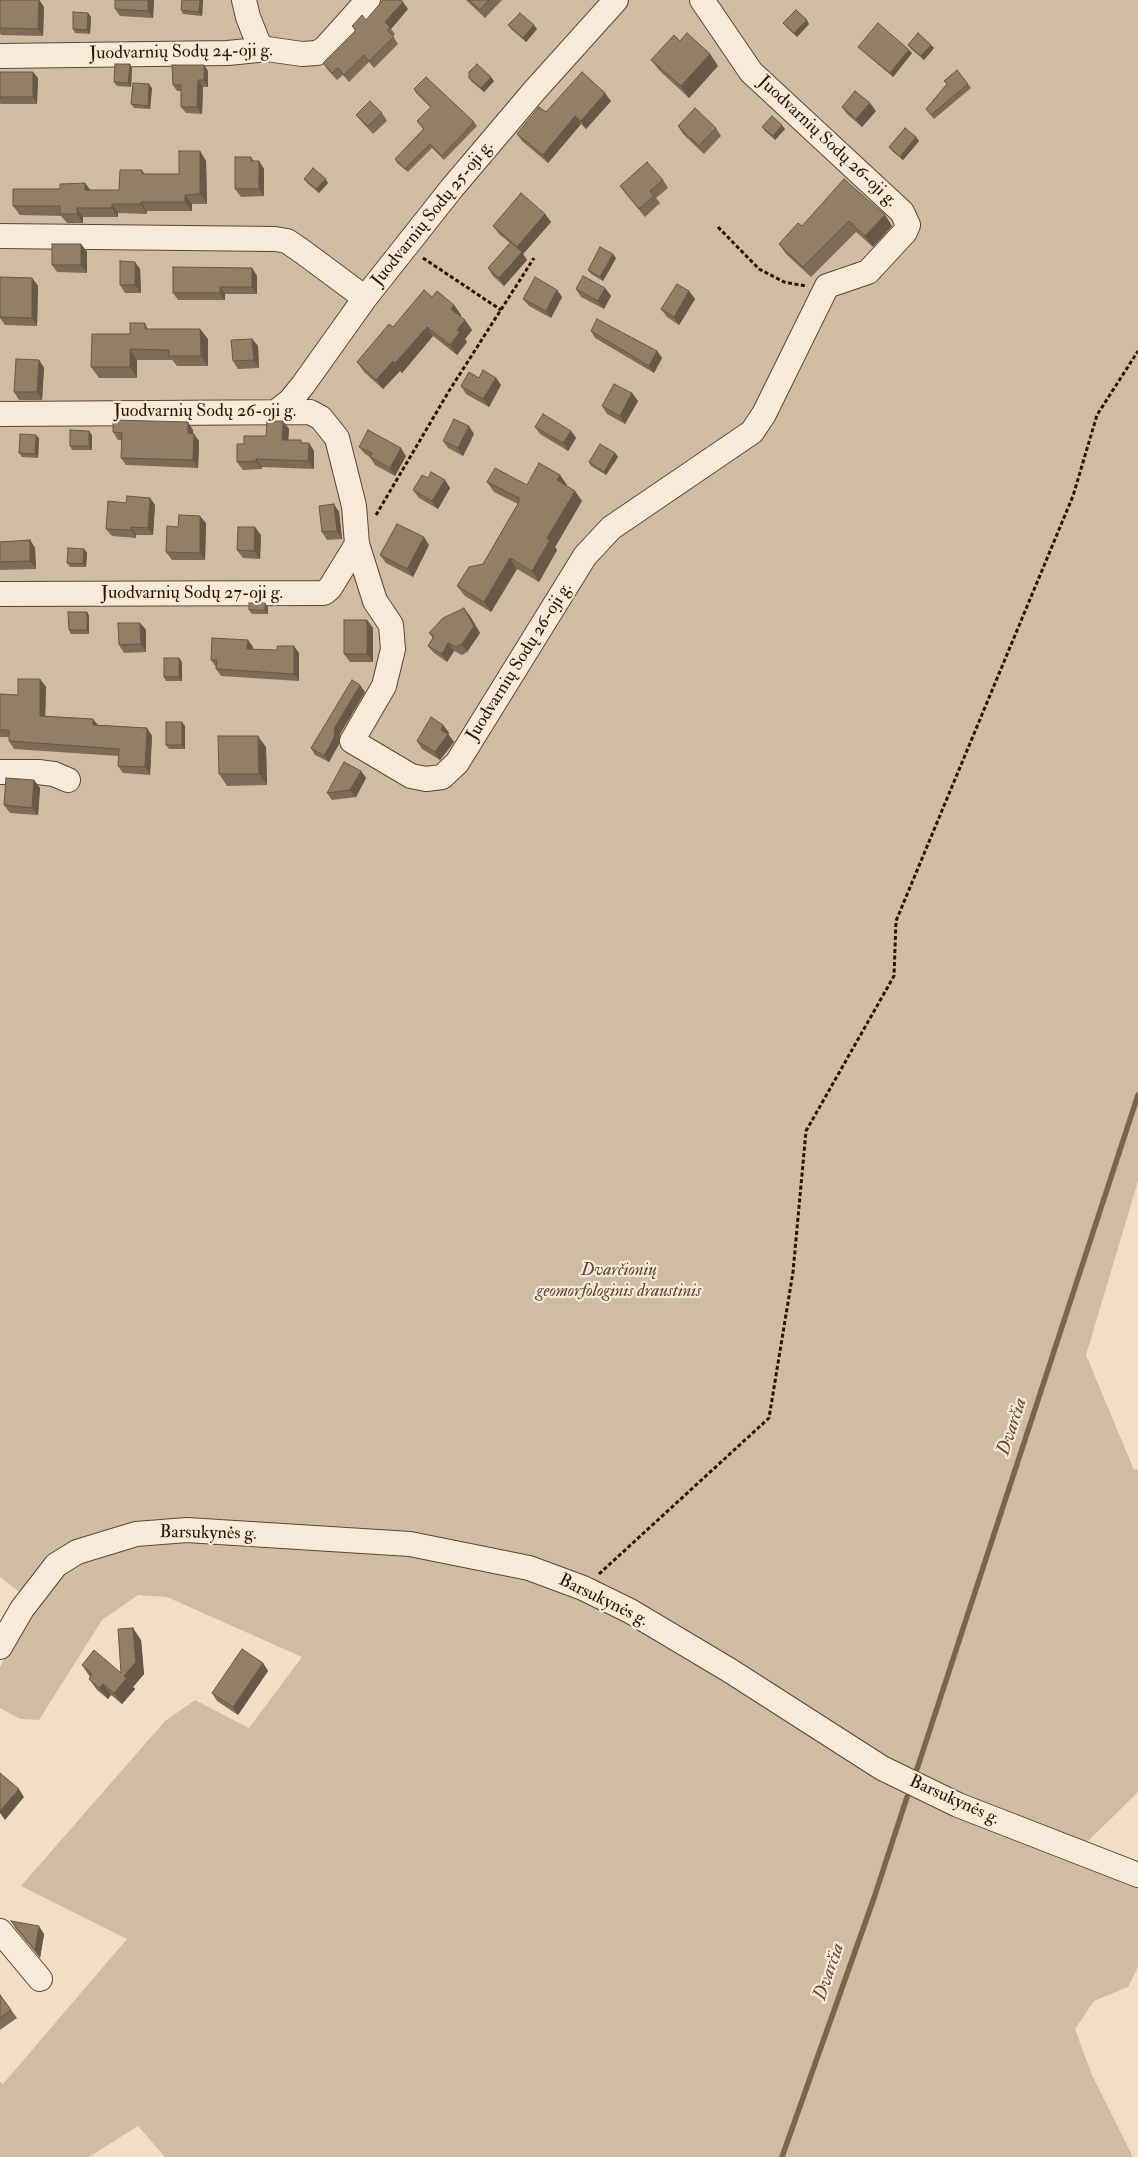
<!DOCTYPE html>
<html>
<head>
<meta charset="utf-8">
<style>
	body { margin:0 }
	canvas { display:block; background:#f2dec4 }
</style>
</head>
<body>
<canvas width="1138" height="2157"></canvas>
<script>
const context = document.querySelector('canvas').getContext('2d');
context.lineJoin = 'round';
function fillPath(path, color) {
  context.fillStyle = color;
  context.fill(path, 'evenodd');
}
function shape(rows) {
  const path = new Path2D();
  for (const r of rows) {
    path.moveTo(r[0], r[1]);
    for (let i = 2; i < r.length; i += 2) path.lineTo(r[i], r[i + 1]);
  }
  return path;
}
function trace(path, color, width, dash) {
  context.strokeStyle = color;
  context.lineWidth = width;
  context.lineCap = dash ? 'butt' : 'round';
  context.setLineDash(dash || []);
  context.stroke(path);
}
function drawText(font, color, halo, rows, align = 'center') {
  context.font = font + ' "IM FELL Double Pica",serif';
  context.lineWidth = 4.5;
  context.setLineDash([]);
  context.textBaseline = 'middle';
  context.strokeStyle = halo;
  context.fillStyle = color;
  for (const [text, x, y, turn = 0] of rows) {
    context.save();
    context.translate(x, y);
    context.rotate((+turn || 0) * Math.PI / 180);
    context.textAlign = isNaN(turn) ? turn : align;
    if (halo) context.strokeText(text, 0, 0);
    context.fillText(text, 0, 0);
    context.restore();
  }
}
fillPath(shape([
	[0,0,1138,0,1138,1181,1086,1355,1134,1470,1138,1469,1138,1792,1085,1844,1138,1882,1138,1967,1128,1987,1094,2001,1075,2029,1092,2075,1133,2157,165,2157,138,2126,89,2157,0,2157,0,2082,3,2084,127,1939,21,1886,165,1721,195,1700,249,1728,302,1657,167,1597,138,1595,102,1620,39,1720,20,1719,0,1708,0,1667,35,1604,0,1577]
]), '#d0bca3');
trace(shape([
	[917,1769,1138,1095],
	[782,2157,874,1898,907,1797]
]), '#7b654d', 5.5);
const minor = shape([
	[244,0,248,17,259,45,267,49],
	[0,56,228,53,267,49,302,54,317,53,325,48,368,0],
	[0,236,275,239,287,241,303,252,365,298,452,188,535,90,616,0],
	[276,412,290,401,303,385,365,298],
	[0,414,310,412,321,418,337,438,354,506,357,544,375,601,391,625,393,649,384,686,352,741,411,776,426,779,442,777,457,763,585,556,611,528,752,432,764,414,827,286,868,272,905,232,908,225,902,212,751,72,702,0],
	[0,594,324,593,330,588,357,544],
	[0,772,38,772,54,774,68,780],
	[0,1647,22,1609,56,1565,77,1552,136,1534,187,1530,410,1544,529,1568,583,1588,630,1611,729,1670,882,1768,958,1805,1138,1875],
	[0,1931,40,1979]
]);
trace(minor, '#5e4731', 26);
trace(shape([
	[718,227,759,269,784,282,806,286],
	[423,258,501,310],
	[376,515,449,391,534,258],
	[599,1574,769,1418,793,1272,806,1131,894,976,896,921,1073,496,1097,415,1138,351]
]), '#2c1500', 3, [4, 2.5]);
trace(minor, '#f7ead9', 24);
fillPath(shape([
	[0,0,39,0,44,7,43,36,1,35,0,33],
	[115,0,154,0,153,18,120,16,115,9],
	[203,0,202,16,183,14,181,10],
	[466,0,502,0,485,18],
	[408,9,391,29,395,34,393,36,398,44,374,68,369,62,349,82,343,75,337,80,328,70,323,63,355,31,352,26,366,20],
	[88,13,91,17,90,34,75,33,73,29],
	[783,23,809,24,797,37,786,27],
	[508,25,537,29,526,42,511,29],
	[680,41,710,54,718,66,689,98,660,71,651,60],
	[908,45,931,45,934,48,924,60,911,49],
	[858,47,909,50,912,53,893,77,861,50],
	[130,64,132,68,131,87,117,86,114,82],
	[204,65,208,71,208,87,203,87,202,114,186,113,181,107,181,91,177,91,173,85],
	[0,72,38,78,37,104,1,104,0,103],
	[469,78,494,81,484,92,472,82],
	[968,84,971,88,934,119,926,109,946,85],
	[152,88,150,109,134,108,131,104],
	[414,89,474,122,477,126,444,160,432,148,408,172,397,163,395,159,423,129,417,121,431,108,416,93],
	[611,101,586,129,581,124,548,163,522,141,517,134,546,112],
	[842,107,876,111,862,127,847,114],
	[382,113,387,121,373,134,362,122,356,115],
	[678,126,716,128,721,136,704,154,683,134],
	[762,127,785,129,775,140,765,131],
	[916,137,919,141,903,160,892,151,889,147],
	[200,151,206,161,207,204,192,204,192,211,147,211,147,214,118,213,118,217,83,217,83,223,67,223,61,216,20,215,13,206,60,189,85,183,90,190,119,190,142,170,145,174,179,174],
	[251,157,254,161,259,161,264,169,264,196,241,197,235,189],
	[304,179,328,183,319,193,307,183],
	[663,180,668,188,656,198,660,203,645,217,620,186],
	[545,214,551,222,523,254,527,260,504,286,493,276,488,268,510,243,499,234,493,226],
	[885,215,892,226,873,247,856,232,811,277,786,254,779,244,802,226],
	[81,244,87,252,87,273,57,272,52,265],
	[616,258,603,281,591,274,588,270],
	[252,268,257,276,257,294,225,294,225,300,178,300,173,293],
	[140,269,141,293,125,293,120,285],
	[0,277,32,278,38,286,37,326,5,325,0,318],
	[605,288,611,296,604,309,581,297,576,289],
	[557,290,562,297,551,318,529,306,523,299],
	[689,291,695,299,679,325,667,317,661,309],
	[432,297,454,305,461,315,460,316,465,320,472,330,465,339,467,342,457,355,433,336,402,373,400,371,383,389,364,372,357,362,393,327],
	[145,323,148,329,200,329,208,339,208,366,177,366,172,360,137,360,137,378,99,378,91,367,130,334],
	[591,331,657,351,662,358,654,373,595,338],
	[252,339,258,346,259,368,238,369,233,361],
	[39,360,44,368,42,400,19,400,14,392],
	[479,378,496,378,501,385,489,407,466,394,461,386],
	[632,393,638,401,625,424,607,414,602,406],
	[283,421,289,429,288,440,303,443,309,443,314,451,314,469,262,467,262,469,243,470,237,462,244,444,266,436],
	[535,427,571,431,576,438,568,451,540,434],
	[193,430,193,434,199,441,198,468,126,465,121,458,122,440,118,440,113,432],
	[474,434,463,456,448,448,443,441],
	[92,435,92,450,72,450,70,446],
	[39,438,38,458,22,457,19,453],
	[359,447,406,456,395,476,375,465,370,457,365,454],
	[615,453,618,457,606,475,591,466,589,462],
	[560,475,567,486,582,501,555,547,557,550,539,582,517,569,491,612,465,596,457,586,483,564,518,504,494,492,487,482,527,485],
	[428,478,450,488,438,509,419,498,413,490],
	[150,498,155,505,153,535,136,535,136,538,112,536,106,529,126,503],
	[339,512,342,539,327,540,322,532],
	[206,523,205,560,172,560,166,552,178,527],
	[261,535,260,559,243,558,237,550],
	[30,540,35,548,36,569,0,570,0,542],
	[429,545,413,577,386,563,380,555],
	[84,549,87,553,86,567,70,567,67,563],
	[265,603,268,607,268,614,252,614,249,610],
	[87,612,89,616,89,634,71,634,69,630],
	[470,616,480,633,467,652,462,655,454,651,447,662,434,653,428,646,433,638,429,633],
	[367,620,373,628,373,662,350,662,344,654],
	[140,623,146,630,146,652,124,653,119,645],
	[248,640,253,647,253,649,299,653,299,681,221,676,216,669,216,667,211,660],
	[179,658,182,662,182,681,166,681,164,677],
	[40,679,46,687,45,716,93,719,98,725,147,728,152,736,150,775,123,773,118,766,118,756,14,749,9,741,9,737,0,737,0,694,18,695],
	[365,692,340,734,339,744,329,762,315,755,311,748],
	[443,725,449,733,448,734,454,742,440,760,422,749,417,741],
	[185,726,185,749,169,749,166,745],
	[266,747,267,785,227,786,219,774],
	[361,771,366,778,356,797,332,800,327,793],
	[34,780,40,788,38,815,10,813,4,805],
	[141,1640,144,1674,133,1687,135,1689,122,1704,111,1695,108,1699,97,1690,89,1679,90,1677,82,1665,121,1673],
	[263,1663,268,1671,238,1715,217,1701,212,1693],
	[11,1921,44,1934,40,1958,16,1929],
	[0,1995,17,2018,0,2030]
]), '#7e6c58');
fillPath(shape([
	[39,0,44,7,43,36,38,29],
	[148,0,154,0,153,18,148,11],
	[200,0,203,0,202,16,199,12],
	[403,2,408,9,391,29,385,22],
	[88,13,91,17,90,34,87,30],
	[807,20,809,24,797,37,794,33],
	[534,25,537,29,526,42,523,38],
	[931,45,934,48,924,60,921,56],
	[909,50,912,53,893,77,890,73],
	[710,54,718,66,689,98,681,86],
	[130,64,132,68,131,87,128,83],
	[204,65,208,71,208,87,204,80],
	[33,72,38,78,37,104,33,97],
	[491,77,494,81,484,92,481,88],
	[198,80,203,87,202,114,197,107],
	[149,84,152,88,150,109,148,106],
	[605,93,611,101,586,129,581,121],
	[870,103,876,111,862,127,856,119],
	[575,116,581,124,548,163,543,155],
	[782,125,785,129,775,140,773,136],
	[916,137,919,141,903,160,900,157],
	[200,151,206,161,207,204,200,194],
	[259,161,264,169,264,196,259,189],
	[326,179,328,183,319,193,316,189],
	[85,183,92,192,85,190],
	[185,195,192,204,192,211,185,202],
	[141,202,147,211,147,214,141,204],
	[112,204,118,213,118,217,112,208],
	[77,208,83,217,83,223,77,214],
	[545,214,551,222,523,254,527,260,504,286,499,278,521,252,517,247],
	[885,215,892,226,873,247,865,236],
	[81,244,87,252,87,273,81,265],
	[613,254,616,258,603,281,600,277],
	[135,262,140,269,141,293,135,285],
	[252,268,257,276,257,294,252,287],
	[32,278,38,286,37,326,32,318],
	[220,287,225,294,225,300,220,293],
	[605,288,611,296,604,309,598,301],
	[557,290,562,297,551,318,546,311],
	[689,291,695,299,679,325,674,317],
	[454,305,461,315,458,319,451,309],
	[465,320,472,330,465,339,467,342,457,355,450,345,457,330],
	[427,327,433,336,402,373,395,363],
	[200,329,208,339,208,366,201,356],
	[252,339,258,346,259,368,254,360],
	[130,349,137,360,137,378,130,367],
	[657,351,662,358,654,373,649,366],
	[39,360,44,368,42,400,37,392],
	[393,361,400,371,383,389,376,380],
	[496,378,501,385,489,407,483,399],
	[632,393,638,401,625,424,620,416],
	[283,421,289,429,288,448,282,440],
	[188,422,193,430,193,441,188,433],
	[469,426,474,434,463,456,458,448],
	[89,431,92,435,92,450,89,446],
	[571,431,576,438,568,451,563,443],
	[194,434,199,441,198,468,193,460],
	[36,435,39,438,38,458,35,454],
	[309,443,314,451,314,469,308,461],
	[401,448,406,456,395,476,390,468],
	[615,453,618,457,606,475,604,472],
	[256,459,262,467,262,469,256,461],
	[560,475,567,485,564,491,557,480],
	[445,480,450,488,438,509,432,501],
	[575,491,582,501,555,547,557,550,539,582,532,571,547,538],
	[150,498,155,505,153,535,148,528],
	[334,504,339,512,342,539,337,531],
	[200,516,206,523,205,560,200,553],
	[131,527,136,535,136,538,131,530],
	[255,527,261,535,260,559,254,551],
	[424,537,429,545,413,577,407,569],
	[30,540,35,548,36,569,30,561],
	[84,549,87,553,86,567,83,564],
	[510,558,517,569,491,612,484,602],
	[265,603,268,607,268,614,265,610],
	[464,608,470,616,480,633,467,652,462,644],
	[87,612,89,616,89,634,87,630],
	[367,620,373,628,373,662,367,654],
	[140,623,146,630,146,652,141,644],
	[248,640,253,647,252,656,247,649],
	[448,643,454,651,447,662,442,654],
	[294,646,299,653,299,681,294,674],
	[179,658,182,662,182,681,179,677],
	[40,679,46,687,45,723,40,716],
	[360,685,365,692,340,734,339,744,329,762,324,756,335,727],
	[93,719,99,727,93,725],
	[182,722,185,726,185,749,182,745],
	[443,725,449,733,446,737,448,734,454,742,440,760,435,752,441,730],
	[147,728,152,736,150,775,145,767],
	[258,736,266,747,267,785,259,774],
	[361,771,366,778,356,797,350,790],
	[34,780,40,788,38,815,32,808],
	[133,1628,141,1640,144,1674,133,1687,135,1689,122,1704,114,1693,124,1676],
	[263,1663,268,1671,238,1715,233,1707],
	[103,1684,111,1695,108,1699,99,1688],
	[19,1789,24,1797,5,1820,0,1813,0,1811],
	[39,1926,44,1934,40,1958,35,1950]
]), '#675847');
const building = shape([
	[0,0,39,0,38,29,0,28,0,0],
	[115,0,148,0,148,11,115,9,115,0],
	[182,0,200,0,199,12,181,10,182,0],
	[383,0,401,0,403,2,385,22,390,27,387,30,394,37,369,61,364,55,344,75,338,68,332,73,323,63,356,30,352,26,362,15,366,20,383,0],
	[469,0,489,0,480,10,469,0],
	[796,10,807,20,794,33,783,23,796,10],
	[73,12,88,13,87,30,73,29,73,12],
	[520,13,534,25,523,38,508,25,520,13],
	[878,23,909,50,890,73,858,47,878,23],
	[687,33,710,54,681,86,651,60,674,35,680,41,687,33],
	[918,33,931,45,921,56,908,45,918,33],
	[115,64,130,64,128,83,114,82,115,64],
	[477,64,491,77,481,88,469,78,469,72,477,64],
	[172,65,204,65,204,80,198,80,197,107,181,107,181,85,173,85,172,65],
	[957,70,968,84,931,115,926,109,947,84,944,81,957,70],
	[0,72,33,72,33,97,0,97,0,72],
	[582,72,605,93,581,121,575,116,543,155,517,134,539,107,546,112,582,72],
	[426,77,474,122,442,156,430,144,405,169,395,159,424,129,417,121,431,107,414,89,426,77],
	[133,83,149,84,148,106,131,104,133,83],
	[855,91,870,103,856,119,842,107,855,91],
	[370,101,382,113,368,126,356,115,370,101],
	[695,108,716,128,699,146,678,126,695,108],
	[772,116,782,125,773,136,762,127,772,116],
	[905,128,916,137,900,157,889,147,905,128],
	[179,151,200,151,200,194,185,195,185,202,141,202,141,204,112,204,112,208,77,208,77,214,60,214,60,206,13,206,13,189,60,189,60,184,85,183,85,190,119,190,120,170,142,170,142,174,179,174,179,151],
	[235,157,251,157,251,161,259,161,259,189,235,189,235,157],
	[647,162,663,180,650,191,654,196,639,209,620,186,647,162],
	[313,168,326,179,316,189,304,179,313,168],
	[844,179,885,215,865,236,849,221,803,267,779,244,798,223,802,226,844,179],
	[521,193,545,214,517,247,493,226,521,193],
	[511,242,522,252,499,278,488,268,511,242],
	[52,244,81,244,81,265,52,265,52,244],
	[600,247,613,254,600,277,588,270,600,247],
	[120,261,135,262,135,285,120,285,120,261],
	[173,267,252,268,252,287,220,287,220,293,173,293,173,267],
	[583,276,605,288,598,301,576,289,583,276],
	[0,277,32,278,32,318,0,317,0,277],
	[535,277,557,290,546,311,523,299,535,277],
	[677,284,689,291,674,317,661,309,677,284],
	[424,290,432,297,437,291,454,305,451,309,465,320,457,330,460,332,450,345,427,327,395,363,393,361,376,380,357,362,389,324,393,327,424,290],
	[597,319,657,351,649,366,591,331,597,319],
	[130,323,145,323,145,329,200,329,201,356,169,356,169,350,130,349,130,367,91,367,92,334,130,334,130,323],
	[252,339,254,360,233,361,231,340,252,339],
	[16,359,39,360,37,392,14,392,16,359],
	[483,370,496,378,483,399,461,386,469,372,479,378,483,370],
	[614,384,632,393,620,416,602,406,614,384],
	[543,414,571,431,563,443,535,427,543,414],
	[454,419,469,426,458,448,443,441,454,419],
	[113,420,188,422,188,433,194,434,193,460,121,458,122,433,113,432,113,420],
	[267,421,283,421,282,440,301,440,301,443,309,443,308,461,256,459,256,461,237,462,237,444,244,444,244,436,266,436,267,421],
	[70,430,89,431,89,446,70,446,70,430],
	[368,430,401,448,390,468,370,457,372,453,359,447,368,430],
	[20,434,36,435,35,454,19,453,20,434],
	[600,444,615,453,604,472,589,462,600,444],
	[539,463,560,475,557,480,575,491,547,538,550,540,532,571,510,558,484,602,457,586,469,567,483,564,519,502,519,498,487,482,495,468,527,485,539,463],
	[431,472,445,480,432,501,413,490,422,475,428,478,431,472],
	[127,496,150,498,148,528,131,527,131,530,106,529,108,501,126,503,127,496],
	[334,504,337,531,322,532,319,506,334,504],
	[179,515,200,516,200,553,166,552,167,526,178,527,179,515],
	[397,524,424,537,407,569,380,555,397,524],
	[238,527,255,527,254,551,237,550,238,527],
	[30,540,30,561,0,562,0,542,30,540],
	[68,548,84,549,83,564,67,563,68,548],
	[249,603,265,603,265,610,249,610,249,603],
	[464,608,474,626,462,644,456,647,448,643,442,654,428,646,434,636,429,633,443,618,464,608],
	[68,612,87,612,87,630,69,630,68,612],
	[344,620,367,620,367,654,344,654,344,620],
	[118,623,140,623,141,644,119,645,118,623],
	[212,638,248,640,247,649,277,650,277,646,294,646,294,674,216,669,217,660,211,660,212,638],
	[164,658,179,658,179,677,164,677,164,658],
	[18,679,40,679,40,716,93,719,93,725,147,728,145,767,118,766,119,749,9,741,9,730,0,730,0,694,18,695,18,679],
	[352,680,360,685,335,727,334,738,324,756,311,748,352,680],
	[431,717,443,725,441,730,448,734,435,752,417,741,431,717],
	[166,722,182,722,182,745,166,745,166,722],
	[218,736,258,736,259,774,219,774,218,736],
	[344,762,361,771,350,790,327,793,344,762],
	[6,778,34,780,32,808,4,805,6,778],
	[133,1628,136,1662,124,1676,127,1678,114,1693,103,1684,99,1688,89,1679,92,1674,82,1665,94,1650,121,1673,118,1629,133,1628],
	[242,1649,263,1663,233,1707,212,1693,242,1649],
	[0,1773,19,1789,0,1811,0,1773],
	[11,1921,39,1926,35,1950,11,1921],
	[0,1995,11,2010,0,2018,0,1995]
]);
fillPath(building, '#937e66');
trace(building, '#675847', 1);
drawText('18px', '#2c1500', '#f7ead9', [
	["Juodvarnių Sodų 24-oji g.",181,53,-1],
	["Juodvarnių Sodų 26-oji g.",827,142,43],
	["Juodvarnių Sodų 25-oji g.",433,214,-51],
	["Juodvarnių Sodų 26-oji g.",205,412],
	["Juodvarnių Sodų 27-oji g.",192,594],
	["Juodvarnių Sodų 26-oji g.",520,662,-58],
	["Barsukynės g.",208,1534,1],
	["Barsukynės g.",603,1601,26],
	["Barsukynės g.",954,1801,24]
]);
drawText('italic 18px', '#5d4731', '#f7ead9', [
	["Dvarčionių",619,1271],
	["geomorfologinis draustinis",619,1292]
]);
drawText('italic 19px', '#604a34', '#f7ead9', [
	["Dvarčia",1013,1427,-72],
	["Dvarčia",830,1972,-71]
]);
</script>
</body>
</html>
